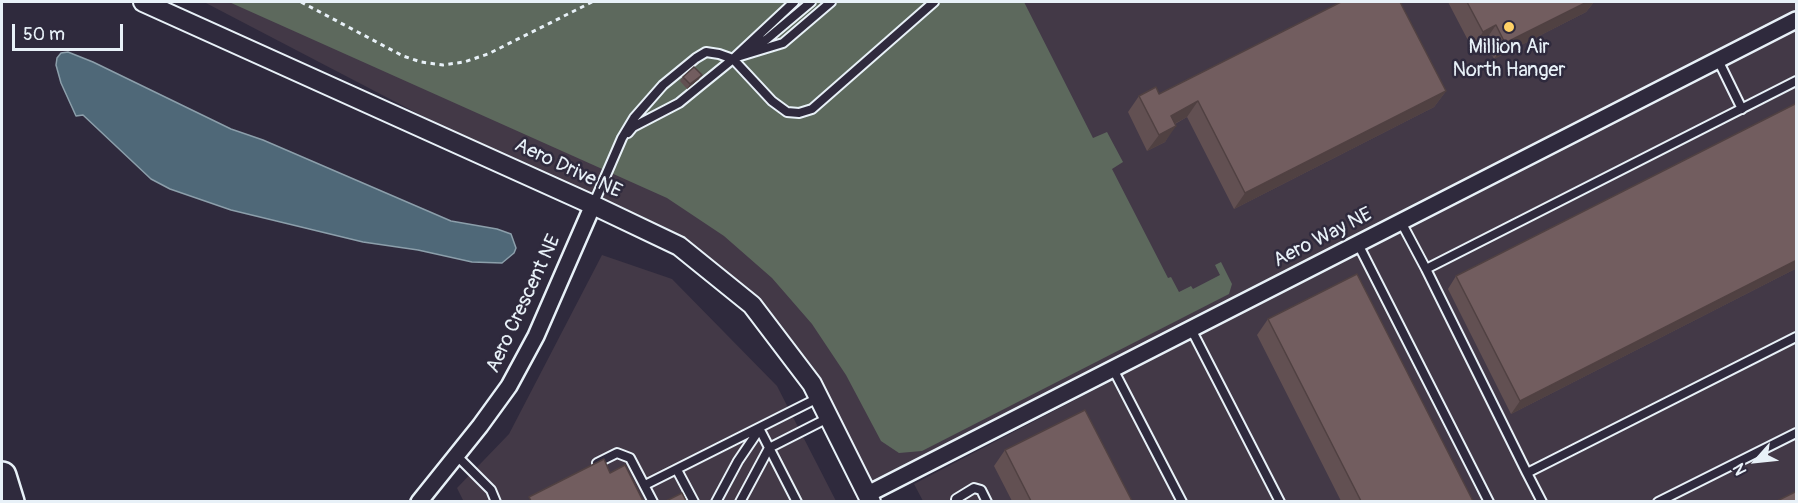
<!DOCTYPE html>
<html>
<head>
<meta charset="utf-8">
<style>
	body { margin:0 }
	#map { position:relative; width:1798px; height:503px; overflow:hidden; background:#2f2a3d; font-family:Pangolin,sans-serif }
	canvas { display:block }
	.frame { position:absolute; inset:0; border:3px solid #e8f1f8; pointer-events:none }
	.north { position:absolute; left:1726px; top:431px; width:60px; height:60px; -webkit-text-stroke:4px #2f2a3d; paint-order:stroke; rotate:243deg; font-size:16px; font-weight:700; line-height:24px; text-align:center; color:#e8f1f8 }
	.north::after { content:''; display:block; margin:auto; width:21px; height:27px; background:#e8f1f8; clip-path:polygon(50% 0,100% 100%,50% 72%,0 100%) }
	.scale { position:absolute; left:12px; top:24px; width:111px; height:27px; box-sizing:border-box; border:3px solid #e8f1f8; border-top:0; padding-left:8px; font-size:18px; line-height:21px; white-space:nowrap; color:#e8f1f8; -webkit-text-stroke:4px #2f2a3d; paint-order:stroke }
</style>
</head>
<body>
<div id="map">
<canvas width="1798" height="503"></canvas>
<div class="frame"></div>
<div class="north">N</div>
<div class="scale">50 m</div>
</div>
<script>
const context = document.querySelector('canvas').getContext('2d');
context.lineJoin = 'round';
function fillPath(path, color) {
  context.fillStyle = color;
  context.fill(path, 'evenodd');
}
function shape(rows) {
  const path = new Path2D();
  for (const r of rows) {
    path.moveTo(r[0], r[1]);
    for (let i = 2; i < r.length; i += 2) path.lineTo(r[i], r[i + 1]);
  }
  return path;
}
function trace(path, color, width, dash) {
  context.strokeStyle = color;
  context.lineWidth = width;
  context.lineCap = dash ? 'butt' : 'round';
  context.setLineDash(dash || []);
  context.stroke(path);
}
function drawText(font, color, halo, rows, align = 'center') {
  context.font = font + ' Pangolin,sans-serif';
  context.lineWidth = 5;
  context.setLineDash([]);
  context.textBaseline = 'middle';
  context.strokeStyle = halo;
  context.fillStyle = color;
  for (const [text, x, y, turn = 0] of rows) {
    context.save();
    context.translate(x, y);
    context.rotate((+turn || 0) * Math.PI / 180);
    context.textAlign = isNaN(turn) ? turn : align;
    if (halo) context.strokeText(text, 0, 0);
    context.fillText(text, 0, 0);
    context.restore();
  }
}
fillPath(shape([
	[204,2,1796,2,1796,501,923,501,914,484,1234,317,1232,309,868,494,752,305,593,205],
	[602,255,672,279,777,386,836,501,464,502,457,488,509,434]
]), '#433947');
fillPath(shape([
	[229,2,1024,2,1093,138,1107,132,1123,162,1112,169,1168,278,1171,277,1179,292,1191,286,1193,289,1220,275,1215,265,1221,262,1232,284,1229,294,922,451,899,453,881,441,846,375,812,324,772,278,724,236,667,198]
]), '#5d695d');
const water = shape([
	[68,52,93,62,231,129,263,140,451,221,497,229,511,234,516,248,514,253,502,263,472,262,418,250,363,242,231,210,170,189,151,179,83,115,76,116,61,83,56,65,57,58,61,53,68,52]
]);
fillPath(water, '#4f6878');
trace(water, '#8c9fab', 1.5);
const service = shape([
	[745,52,767,39,811,2],
	[737,57,783,43,831,2],
	[1718,60,1742,109],
	[628,133,633,127,679,103,701,85,733,59,794,2],
	[593,205,622,138,634,118,663,85,696,58,706,52,719,54,733,59,772,101,787,112,799,113,812,109,934,2],
	[1401,222,1426,269,1796,81],
	[1358,244,1489,502],
	[1426,269,1527,473],
	[1191,329,1280,502],
	[1113,369,1182,502],
	[759,428,797,502],
	[456,455,491,490,496,502],
	[597,463,617,453,630,458,653,502],
	[677,470,694,502],
	[645,485,818,398],
	[716,502,738,461,759,430],
	[740,502,769,448,828,418],
	[956,502,956,499,974,488,981,490,987,502],
	[1542,502,1527,473,1796,337],
	[1658,502,1796,433]
]);
const minor = shape([
	[868,494,1796,20],
	[419,502,480,426,509,386,536,336,593,205]
]);
const tertiary = shape([
	[143,2,593,205,679,246,752,305,812,384,871,502]
]);
const motorway = shape([
	[2,476,10,502]
]);
trace(service, '#e8f1f8', 12);
trace(minor, '#e8f1f8', 20);
trace(tertiary, '#e8f1f8', 22);
trace(motorway, '#e8f1f8', 32);
trace(shape([
	[301,2,403,56,421,62,443,65,464,62,488,54,592,2]
]), '#e8f1f8', 3, [4.5, 4.5]);
trace(service, '#2f2a3d', 8);
trace(minor, '#2f2a3d', 15);
trace(tertiary, '#2f2a3d', 18);
trace(motorway, '#2f2a3d', 27);
fillPath(shape([
	[1448,2,1594,2,1586,12,1494,59,1485,41,1472,48],
	[683,77,699,79,687,89,680,81],
	[1446,91,1434,107,1234,209,1187,117,1175,124,1165,142,1147,151,1128,112,1139,96,1159,94],
	[1797,103,1797,268,1511,414,1448,289,1456,276],
	[1268,319,1473,501,1341,501,1257,335],
	[1005,450,1132,501,1012,501,994,466]
]), '#625052');
fillPath(shape([
	[1587,2,1594,2,1586,12,1494,59,1505,43],
	[1496,25,1485,41,1472,48,1483,32],
	[702,75,699,79,687,89,690,84],
	[1446,91,1434,107,1234,209,1245,193],
	[1198,101,1187,117,1159,132,1171,116],
	[1176,126,1165,142,1147,151,1159,135],
	[1797,260,1797,268,1511,414,1520,401]
]), '#504142');
const building = shape([
	[1341,2,1400,2,1446,91,1245,193,1198,101,1171,116,1176,126,1159,135,1139,96,1156,87,1159,94,1341,2],
	[1467,2,1587,2,1505,43,1496,25,1483,32,1467,2],
	[694,67,702,75,690,84,683,77,694,67],
	[1797,103,1797,260,1520,401,1456,276,1797,103],
	[1357,274,1473,501,1361,501,1268,319,1357,274],
	[1085,410,1132,501,1031,501,1005,450,1085,410],
	[604,459,610,473,625,465,643,501,531,501,529,497,604,459],
	[1797,491,1797,501,1777,501,1797,491],
	[682,493,686,501,666,501,682,493]
]);
fillPath(building, '#725d5f');
trace(building, '#504142', 1.5);
for (const [x, y, r, color] of [
	[1509,27,6,"#ffd166"]
]) {
  const dot = new Path2D();
  dot.arc(x, y, r, 0, 2 * Math.PI);
  context.fillStyle = color;
  context.fill(dot);
  trace(dot, '#2f2a3d', 2);
}
drawText('20px', '#e8f1f8', '#2f2a3d', [
	["Million Air",1509,48],
	["North Hanger",1509,71]
]);
drawText('20px', '#e8f1f8', '#2f2a3d', [
	["Aero Drive NE",568,169,25],
	["Aero Way NE",1323,238,-27],
	["Aero Crescent NE",524,304,-65]
]);
</script>
</body>
</html>
